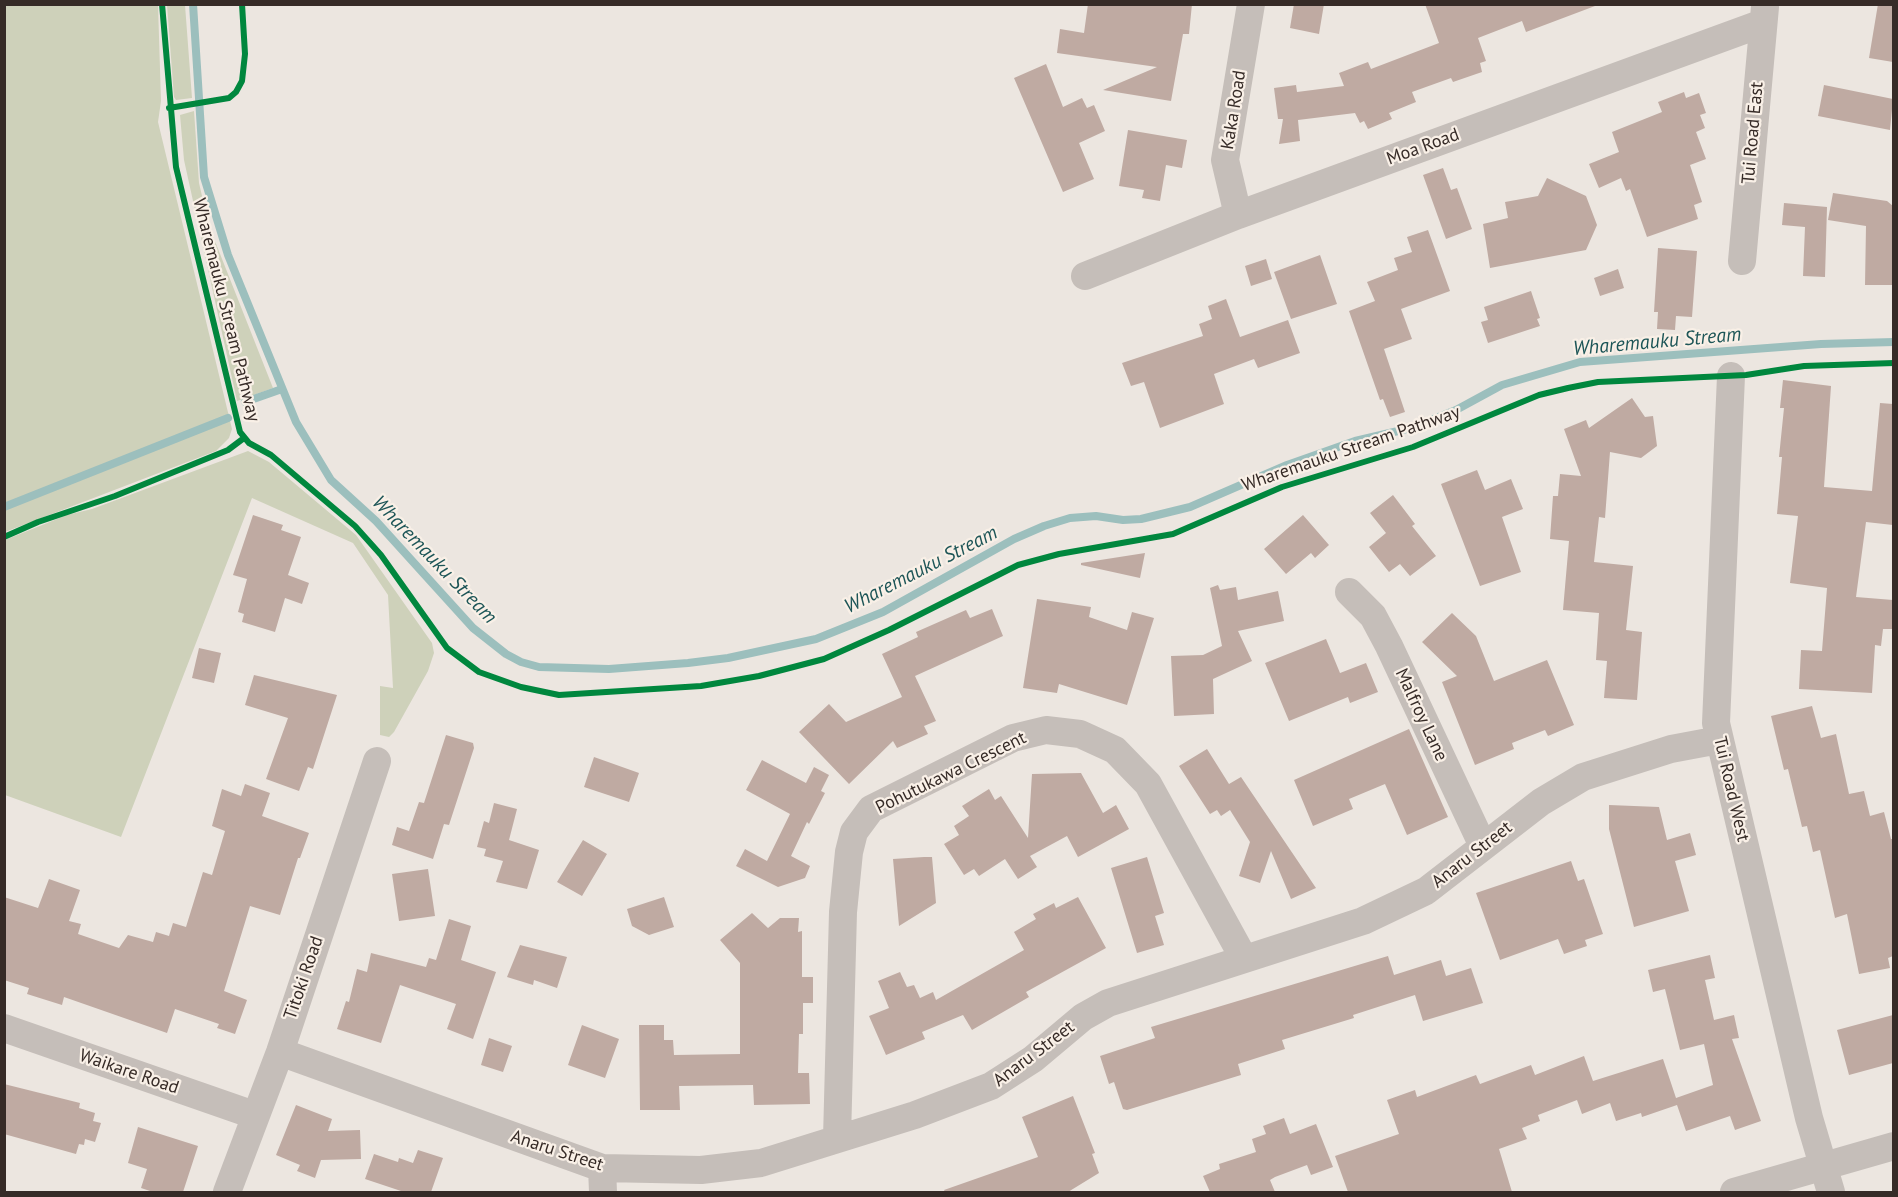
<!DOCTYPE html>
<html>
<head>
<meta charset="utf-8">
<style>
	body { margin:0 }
	#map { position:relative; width:1898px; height:1197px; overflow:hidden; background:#ece6e0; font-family:"PT Sans",sans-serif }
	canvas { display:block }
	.frame { position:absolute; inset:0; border:6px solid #362b27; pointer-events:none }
</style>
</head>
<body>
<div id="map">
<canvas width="1898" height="1197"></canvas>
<div class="frame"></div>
</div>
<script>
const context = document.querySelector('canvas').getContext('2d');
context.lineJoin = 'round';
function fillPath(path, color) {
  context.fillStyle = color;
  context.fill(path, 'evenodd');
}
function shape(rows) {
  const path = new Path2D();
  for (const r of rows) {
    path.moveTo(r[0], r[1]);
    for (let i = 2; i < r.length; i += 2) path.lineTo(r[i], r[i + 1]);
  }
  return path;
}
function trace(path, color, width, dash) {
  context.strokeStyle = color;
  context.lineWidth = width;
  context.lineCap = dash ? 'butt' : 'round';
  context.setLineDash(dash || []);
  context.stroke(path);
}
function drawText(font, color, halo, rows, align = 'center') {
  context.font = font + ' "PT Sans",sans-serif';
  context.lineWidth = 4.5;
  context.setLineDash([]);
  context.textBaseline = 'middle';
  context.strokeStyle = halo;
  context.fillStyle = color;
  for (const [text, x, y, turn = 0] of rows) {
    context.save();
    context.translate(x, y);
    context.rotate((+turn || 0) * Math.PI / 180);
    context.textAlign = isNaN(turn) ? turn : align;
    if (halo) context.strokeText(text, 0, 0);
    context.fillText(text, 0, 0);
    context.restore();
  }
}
fillPath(shape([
	[5,4,158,5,161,101,158,122,232,429,229,438,216,451,5,532],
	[167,5,185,5,192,98,176,100,174,97],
	[194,111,199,183,209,226,273,388,237,401,184,160,180,115],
	[248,451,269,462,356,535,432,643,434,653,428,671,394,732,389,737,380,735,380,686,393,688,388,595,353,543,252,498,121,837,5,795,5,540,67,515,92,509]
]), '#ced1ba');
trace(shape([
	[193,4,204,177,228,255,296,422,331,480,376,521,473,628,506,654,521,662,539,667,609,669,688,663,728,658,816,639,883,612,1014,539,1044,526,1070,518,1096,516,1123,520,1141,519,1190,507,1287,465,1355,441,1411,428,1456,410,1502,385,1580,362,1821,344,1894,342],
	[245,402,282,389],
	[4,507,228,418]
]), '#9cbfbd', 8);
fillPath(shape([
	[1088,4,1192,4,1189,34,1183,34,1171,101,1103,90,1157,67,1057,53,1060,29,1084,33],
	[1294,4,1324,4,1319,34,1290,28],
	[1425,4,1595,6,1526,32,1522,21,1478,38,1486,61,1480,63,1482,72,1453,82,1451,78,1412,92,1416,102,1389,113,1392,119,1368,129,1364,121,1360,123,1355,113,1298,120,1300,141,1279,144,1283,119,1278,119,1274,88,1296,85,1297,92,1344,86,1339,73,1368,62,1371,69,1439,43],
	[1878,4,1893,4,1893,62,1869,58],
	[1046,64,1063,107,1082,98,1087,108,1094,105,1105,131,1079,143,1094,179,1063,192,1014,78],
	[1824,85,1893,99,1890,130,1818,116],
	[1684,92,1686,98,1699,93,1706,113,1700,115,1705,128,1696,132,1706,159,1690,165,1702,202,1694,205,1698,219,1647,237,1630,189,1626,191,1621,178,1599,188,1589,164,1619,152,1612,132,1662,112,1658,102],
	[1128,130,1187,140,1182,168,1166,165,1160,201,1142,198,1144,190,1119,186],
	[1443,168,1451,190,1457,188,1472,229,1446,239,1423,175],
	[1547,178,1586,196,1597,225,1586,250,1490,268,1483,224,1508,218,1505,202,1538,196],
	[1833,193,1887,201,1893,206,1893,285,1865,285,1866,226,1828,220],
	[1784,203,1827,207,1825,277,1803,276,1805,227,1782,225],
	[1428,230,1450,291,1401,309,1412,339,1384,349,1405,412,1390,417,1383,399,1380,400,1349,311,1375,301,1367,282,1398,270,1394,258,1412,252,1407,237],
	[1658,248,1697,251,1692,317,1676,316,1675,330,1657,329,1658,312,1654,312],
	[1320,255,1337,304,1291,319,1274,272],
	[1266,259,1272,279,1251,286,1245,266],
	[1618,269,1624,288,1600,296,1594,278],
	[1531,291,1540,318,1537,319,1540,326,1488,343,1481,322,1488,320,1484,307],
	[1226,299,1240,337,1288,320,1300,353,1258,368,1254,359,1214,374,1224,404,1160,428,1144,382,1131,386,1122,363,1203,336,1199,324,1212,319,1208,306],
	[1783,380,1831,386,1824,487,1872,491,1880,403,1893,404,1893,525,1866,522,1856,597,1893,600,1893,629,1883,629,1881,646,1875,645,1872,693,1799,689,1801,650,1822,651,1827,588,1790,583,1798,516,1777,514,1782,457,1779,457,1784,408,1780,408],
	[1632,398,1645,417,1653,416,1657,446,1641,458,1610,452,1605,518,1599,517,1594,562,1633,566,1626,630,1642,632,1637,700,1604,698,1607,661,1596,660,1599,613,1563,610,1569,541,1550,539,1553,496,1558,496,1560,474,1581,476,1564,429,1586,420,1589,428],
	[1477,470,1485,490,1511,479,1523,509,1502,517,1521,572,1480,586,1441,484],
	[1393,495,1415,524,1412,526,1436,556,1410,576,1400,564,1389,572,1369,547,1386,533,1370,513],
	[253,515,283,525,281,530,301,537,288,575,309,583,302,604,285,598,275,632,242,622,244,614,238,612,247,579,233,575],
	[1303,515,1329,545,1315,558,1311,553,1286,574,1264,549],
	[1145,553,1140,578,1081,565,1081,563],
	[1218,585,1220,590,1236,587,1238,600,1278,591,1284,621,1238,631,1252,661,1213,679,1214,714,1174,716,1171,656,1203,655,1222,646,1210,588],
	[1037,599,1091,607,1089,617,1127,630,1132,612,1154,618,1127,705,1059,684,1057,693,1023,688],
	[992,609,1003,636,915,676,936,721,924,726,928,734,897,748,893,741,849,784,799,732,829,704,846,722,902,697,882,654,918,637,916,632,966,610,970,618],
	[1452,613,1476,636,1494,681,1547,660,1574,725,1548,736,1545,730,1512,743,1514,749,1475,765,1442,682,1457,676,1422,642],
	[1326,639,1340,673,1366,663,1378,692,1350,703,1348,697,1289,721,1265,663],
	[199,648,221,653,214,683,192,678],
	[254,675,337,695,313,769,308,767,299,791,266,779,288,718,245,705],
	[1812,706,1821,738,1836,734,1849,794,1864,791,1870,816,1884,812,1891,839,1893,839,1893,956,1888,958,1890,968,1859,974,1847,914,1835,918,1820,850,1813,852,1807,826,1802,827,1788,769,1784,770,1771,716],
	[1409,729,1448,817,1407,835,1385,784,1349,799,1353,809,1313,826,1294,780],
	[446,735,473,743,474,748,449,825,444,824,433,859,392,845,397,827,409,831,419,802,424,803],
	[1207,749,1229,784,1241,777,1316,888,1291,899,1271,851,1260,883,1239,876,1250,842,1230,810,1221,816,1217,810,1210,814,1179,766],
	[594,757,639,773,629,802,584,787],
	[762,760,806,783,814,767,829,775,821,791,825,793,809,824,807,822,791,856,810,866,805,878,778,887,736,866,745,849,767,861,790,814,746,790],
	[1081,773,1103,813,1116,805,1129,829,1078,857,1067,836,1030,856,1037,867,1018,879,1005,859,979,876,974,869,964,875,944,844,959,835,954,826,969,816,962,806,989,789,995,800,1001,796,1028,838,1032,774],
	[245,784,270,793,262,816,309,833,300,858,298,858,280,915,250,906,224,991,247,1000,235,1034,217,1028,219,1024,175,1009,167,1033,64,997,62,1005,27,994,29,988,4,980,4,897,38,908,49,879,80,890,69,921,81,924,78,934,119,948,128,935,153,942,156,932,169,936,173,923,186,927,203,872,212,875,225,831,212,826,222,789,241,796],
	[494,803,517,809,509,840,539,850,527,889,496,882,503,861,484,856,486,849,477,847,484,821,489,823],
	[1609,805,1659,807,1667,840,1690,833,1696,855,1675,861,1689,911,1634,927,1609,829],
	[583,840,607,854,582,896,557,882],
	[924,857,932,857,936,903,899,926,893,859],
	[1147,857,1164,913,1155,916,1164,945,1137,953,1111,868],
	[1571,861,1578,881,1584,879,1603,934,1585,940,1587,946,1564,954,1558,939,1500,960,1476,893],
	[428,869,435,916,399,921,392,874],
	[664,897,674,927,649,935,632,926,627,909],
	[1078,897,1106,948,1026,992,1029,997,972,1030,963,1015,922,1032,925,1039,886,1055,869,1016,889,1008,878,981,900,972,907,987,914,985,920,998,933,992,936,1000,1024,950,1014,932,1036,919,1033,914,1054,903,1056,908],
	[752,913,768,928,780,918,799,918,798,932,802,931,802,977,813,977,813,1003,803,1003,803,1034,799,1034,798,1073,809,1073,810,1104,754,1105,753,1085,679,1086,680,1110,640,1110,639,1025,664,1025,664,1040,673,1040,674,1055,740,1054,740,963,720,940],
	[449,919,471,926,461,960,496,972,473,1039,447,1029,456,1004,400,985,381,1043,337,1029,346,1001,349,1002,357,969,367,972,371,953,426,967,429,958,436,960],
	[520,945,567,957,557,988,534,980,533,985,507,977],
	[1710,955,1715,978,1705,980,1714,1020,1734,1015,1739,1038,1732,1039,1761,1121,1735,1130,1730,1116,1686,1131,1677,1105,1642,1117,1641,1113,1616,1121,1610,1103,1582,1114,1577,1100,1538,1115,1540,1121,1522,1128,1527,1139,1499,1149,1512,1192,1348,1192,1335,1156,1399,1134,1387,1100,1415,1090,1417,1097,1476,1075,1480,1084,1531,1065,1535,1075,1584,1056,1593,1081,1663,1059,1676,1098,1713,1085,1704,1044,1680,1050,1665,989,1653,992,1648,970],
	[1388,956,1394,975,1441,960,1446,976,1471,968,1483,1003,1423,1021,1415,995,1353,1015,1354,1018,1282,1040,1285,1049,1238,1064,1241,1075,1127,1110,1123,1109,1114,1082,1109,1084,1100,1056,1155,1038,1151,1027],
	[1893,1015,1893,1063,1849,1075,1837,1030],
	[582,1025,619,1039,605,1078,568,1065],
	[489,1038,512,1046,503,1072,481,1065],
	[4,1084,80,1103,79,1108,95,1113,93,1121,101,1123,95,1142,85,1139,84,1145,79,1144,76,1154,4,1134],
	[1073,1096,1095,1153,1092,1154,1099,1173,1068,1192,945,1192,944,1190,1038,1157,1022,1117],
	[296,1105,332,1119,328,1131,360,1130,361,1159,321,1160,315,1178,297,1171,300,1165,276,1155],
	[1284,1118,1290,1134,1316,1124,1333,1167,1311,1175,1307,1165,1275,1177,1270,1180,1275,1192,1210,1192,1203,1176,1220,1169,1219,1164,1256,1152,1252,1139,1266,1134,1263,1126],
	[138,1127,198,1146,183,1192,153,1192,141,1188,147,1169,128,1163],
	[418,1150,443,1158,431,1192,404,1192,365,1179,374,1154,398,1162,399,1158,413,1163]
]), '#bfaaa2');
trace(shape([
	[1238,215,1225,160,1251,4],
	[1742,261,1765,7],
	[1085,276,1238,215,1763,23],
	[1731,376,1716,723,1809,1118,1831,1192],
	[1349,592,1373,616,1389,646,1483,846],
	[4,1028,254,1115],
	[280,1052,602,1168,701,1170,761,1163,915,1115,991,1086,1033,1059,1083,1017,1108,1003,1363,921,1426,891,1541,802,1583,777,1671,749,1719,740],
	[837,1138,843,912,849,852,854,832,871,809,1013,738,1046,730,1080,734,1115,750,1148,784,1243,957],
	[602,1168,603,1192],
	[227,1192,280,1052,377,761],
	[1734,1192,1894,1146]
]), '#c5beb9', 28);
trace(shape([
	[162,4,176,167,240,432,249,443,271,455,355,526,381,555,447,648,479,672,521,687,559,695,701,686,759,676,824,659,889,630,1018,565,1059,554,1173,534,1282,487,1413,447,1539,395,1568,388,1598,382,1746,375,1804,366,1894,363],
	[169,108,229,98,236,92,242,81,245,54,242,4],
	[4,537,38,522,115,496,228,450,244,438]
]), '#00873e', 6);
drawText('18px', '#362b27', '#f9f0e7', [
	["Kaka Road",1234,110,-81],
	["Tui Road East",1753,133,-85],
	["Moa Road",1423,147,-20],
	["Wharemauku Stream Pathway",226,310,76],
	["Wharemauku Stream Pathway",1351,449,-19],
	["Malfroy Lane",1421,715,65],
	["Pohutukawa Crescent",951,773,-26],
	["Tui Road West",1731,789,77],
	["Anaru Street",1472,855,-38],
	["Titoki Road",304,978,-71],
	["Anaru Street",1034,1054,-37],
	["Waikare Road",129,1072,19],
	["Anaru Street",557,1151,18]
]);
drawText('italic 20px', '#1d5557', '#f9f0e7', [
	["Wharemauku Stream",1657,342,-5],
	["Wharemauku Stream",434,560,46],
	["Wharemauku Stream",921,570,-27]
]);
</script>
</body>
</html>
